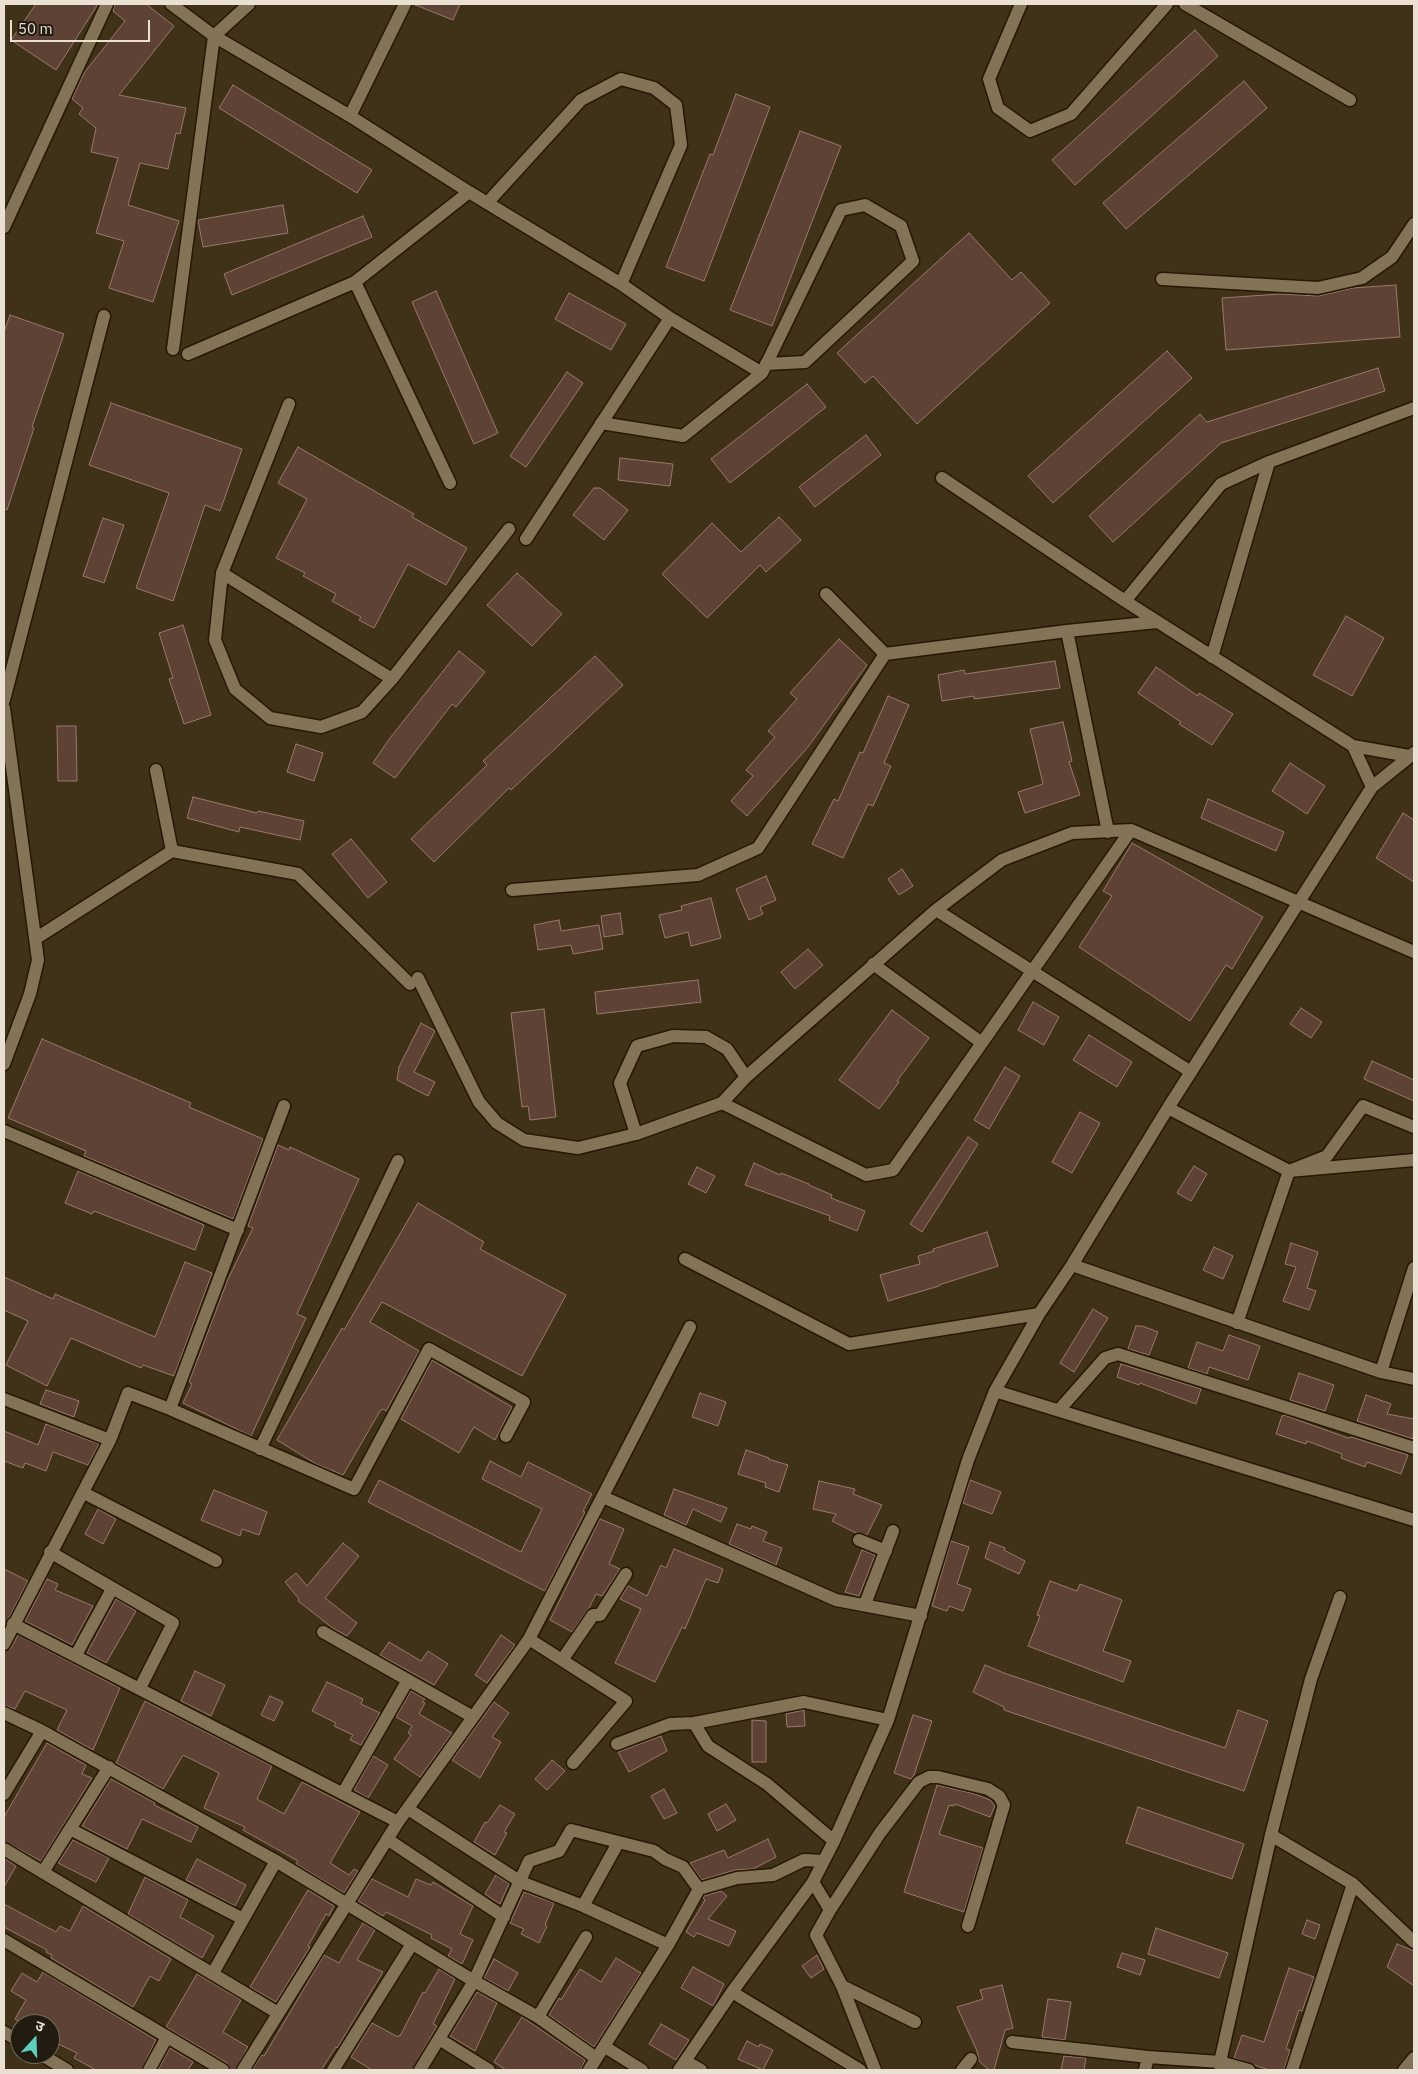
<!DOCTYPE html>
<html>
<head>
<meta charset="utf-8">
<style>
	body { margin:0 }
	#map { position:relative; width:1418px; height:2074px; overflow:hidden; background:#403218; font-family:"IBM Plex Sans","Noto Sans Devanagari",sans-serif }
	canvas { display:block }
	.frame { position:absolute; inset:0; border:5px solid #eae1d2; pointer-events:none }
	.north { position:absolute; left:10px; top:2014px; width:50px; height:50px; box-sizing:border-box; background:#211b10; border:1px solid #716a5e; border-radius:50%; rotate:20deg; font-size:14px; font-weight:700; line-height:20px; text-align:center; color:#eae1d2 }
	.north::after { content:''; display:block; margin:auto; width:18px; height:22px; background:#5bcebc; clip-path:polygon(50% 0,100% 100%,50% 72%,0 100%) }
	.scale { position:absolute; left:10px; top:20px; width:140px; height:22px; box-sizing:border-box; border:2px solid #eae1d2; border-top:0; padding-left:6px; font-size:15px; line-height:18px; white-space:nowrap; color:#eae1d2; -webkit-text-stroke:4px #211b10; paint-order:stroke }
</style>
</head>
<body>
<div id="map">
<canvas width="1418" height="2074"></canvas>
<div class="frame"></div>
<div class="north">उ</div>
<div class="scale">50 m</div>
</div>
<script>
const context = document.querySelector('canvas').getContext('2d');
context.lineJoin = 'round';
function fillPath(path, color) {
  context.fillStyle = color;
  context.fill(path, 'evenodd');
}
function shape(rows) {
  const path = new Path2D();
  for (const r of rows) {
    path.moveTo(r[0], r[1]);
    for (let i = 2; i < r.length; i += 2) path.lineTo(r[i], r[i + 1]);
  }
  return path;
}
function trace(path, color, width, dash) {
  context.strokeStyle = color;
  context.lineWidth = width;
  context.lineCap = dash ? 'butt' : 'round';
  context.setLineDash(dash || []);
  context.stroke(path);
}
const building = shape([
	[36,4,98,4,56,70,11,40,36,4],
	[115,4,146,4,174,26,119,95,186,108,180,134,176,133,168,169,140,163,128,205,179,221,153,302,109,288,124,241,96,233,118,158,91,152,96,128,79,114,83,108,72,99,84,73,125,21,113,11,115,4],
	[413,4,460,4,453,20,413,4],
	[1195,30,1218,56,1075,185,1052,160,1195,30],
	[1244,81,1267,108,1126,229,1103,203,1244,81],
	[233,85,372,170,357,193,219,108,233,85],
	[736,94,770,107,704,281,666,267,710,154,713,155,736,94],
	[800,131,841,146,772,326,730,310,800,131],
	[283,205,288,233,203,247,198,220,283,205],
	[363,216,372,237,232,295,224,274,363,216],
	[969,233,1012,280,1021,272,1050,303,917,424,873,376,865,383,837,353,969,233],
	[1396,285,1400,337,1226,350,1222,298,1280,294,1318,296,1353,288,1396,285],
	[436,291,498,433,474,444,412,302,436,291],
	[569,293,626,324,611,350,555,319,569,293],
	[10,315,64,334,32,427,34,428,7,510,4,509,4,332,10,315],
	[1167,351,1192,378,1053,503,1028,476,1167,351],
	[1378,368,1385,391,1221,443,1113,542,1089,516,1200,414,1207,422,1378,368],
	[567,372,583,383,526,467,510,456,567,372],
	[807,384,826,407,730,483,711,459,807,384],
	[111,403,242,449,220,511,205,505,173,601,136,588,169,493,89,465,111,403],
	[866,435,881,455,815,507,799,487,866,435],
	[298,447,414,514,412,517,467,548,446,585,408,564,374,628,359,620,361,617,332,601,336,594,303,576,305,573,276,558,307,499,278,483,298,447],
	[620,458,673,464,670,486,618,480,620,458],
	[594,488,600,488,628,510,604,540,573,515,594,488],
	[779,517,801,540,766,572,760,565,707,618,662,574,712,523,741,552,779,517],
	[103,518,124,525,104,583,83,576,103,518],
	[517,573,562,614,532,646,487,605,517,573],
	[1346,616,1384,638,1352,696,1313,675,1346,616],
	[183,625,211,715,184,724,169,679,173,678,159,633,183,625],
	[839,639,867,665,808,747,747,816,731,801,753,776,746,770,775,737,768,731,797,699,790,693,839,639],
	[459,651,485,672,456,707,452,704,395,778,373,763,390,738,459,651],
	[595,656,623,685,511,790,509,788,434,862,411,839,487,765,483,761,595,656],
	[1055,661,1060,688,974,699,974,696,942,701,938,675,964,670,965,674,1055,661],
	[1156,667,1198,696,1199,693,1233,714,1212,745,1179,724,1181,722,1138,693,1156,667],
	[888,696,909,705,884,763,891,766,873,806,868,804,843,858,812,844,834,799,838,801,860,752,863,753,888,696],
	[1063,722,1072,761,1069,762,1080,795,1025,813,1018,792,1043,784,1030,729,1063,722],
	[57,726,76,726,77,781,58,781,57,726],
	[296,744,323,753,314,781,287,772,296,744],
	[1290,763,1325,786,1307,814,1272,791,1290,763],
	[193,797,257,813,258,811,304,821,300,840,240,827,239,832,187,818,193,797],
	[1208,799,1284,832,1276,851,1201,818,1208,799],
	[1403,813,1414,820,1414,882,1376,858,1403,813],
	[351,839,387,882,368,898,332,854,351,839],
	[1132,843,1263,917,1232,969,1226,965,1190,1021,1079,947,1112,896,1103,891,1132,843],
	[902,869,913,886,899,895,888,879,902,869],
	[766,876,776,900,760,907,763,914,749,920,736,889,766,876],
	[711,898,721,938,691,946,688,932,665,938,659,915,682,910,681,906,711,898],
	[620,913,623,934,604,937,601,916,620,913],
	[559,920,561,931,599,925,603,949,573,954,571,945,538,950,534,925,559,920],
	[808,949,823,965,795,989,781,972,808,949],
	[698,980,701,1002,597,1014,595,992,698,980],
	[1033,1002,1059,1017,1044,1045,1018,1030,1033,1002],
	[1301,1008,1322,1022,1311,1038,1290,1024,1301,1008],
	[544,1009,556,1117,530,1120,528,1106,522,1107,511,1013,544,1009],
	[892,1010,929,1038,897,1081,899,1082,879,1109,839,1080,892,1010],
	[421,1023,435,1031,414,1072,435,1082,428,1096,397,1080,399,1067,421,1023],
	[1089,1035,1132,1062,1117,1087,1073,1060,1089,1035],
	[42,1039,191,1103,189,1107,263,1139,233,1219,84,1156,86,1151,8,1118,42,1039],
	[1372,1061,1414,1080,1414,1101,1364,1079,1372,1061],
	[1005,1067,1020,1076,989,1129,974,1120,1005,1067],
	[1080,1112,1100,1123,1072,1173,1052,1162,1080,1112],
	[968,1137,978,1144,922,1232,910,1224,968,1137],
	[278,1145,289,1150,290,1147,359,1179,297,1314,306,1318,251,1436,183,1403,192,1384,189,1382,228,1279,253,1228,248,1226,278,1145],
	[754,1163,780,1175,781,1173,809,1184,809,1185,832,1195,831,1198,865,1211,857,1231,829,1220,830,1216,745,1185,754,1163],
	[1194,1166,1207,1174,1191,1201,1177,1193,1194,1166],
	[697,1167,715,1176,706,1193,688,1184,697,1167],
	[78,1171,204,1225,195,1250,94,1211,92,1214,65,1203,78,1171],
	[418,1203,484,1242,480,1249,566,1295,522,1376,382,1302,370,1322,419,1351,386,1411,383,1409,380,1411,343,1475,316,1464,277,1440,342,1328,344,1330,418,1203],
	[987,1232,998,1266,939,1285,939,1286,888,1301,880,1275,920,1264,918,1256,934,1251,933,1249,987,1232],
	[1291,1243,1318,1252,1307,1288,1316,1291,1309,1310,1283,1301,1296,1267,1285,1264,1291,1243],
	[1214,1247,1233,1256,1223,1279,1203,1270,1214,1247],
	[185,1262,212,1273,174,1376,143,1365,141,1368,71,1338,47,1386,6,1365,28,1321,4,1310,4,1277,53,1299,55,1294,155,1337,185,1262],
	[1093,1309,1108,1318,1074,1372,1060,1363,1093,1309],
	[1136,1326,1142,1326,1158,1332,1149,1355,1128,1349,1136,1326],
	[1229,1335,1260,1346,1248,1380,1209,1367,1207,1374,1188,1368,1197,1342,1223,1351,1229,1335],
	[432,1360,512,1407,495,1440,474,1427,459,1453,401,1419,432,1360],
	[1121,1364,1201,1389,1196,1404,1140,1383,1139,1385,1117,1377,1121,1364],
	[1299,1373,1334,1385,1325,1411,1290,1400,1299,1373],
	[46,1390,79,1401,74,1417,40,1404,46,1390],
	[700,1393,726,1402,718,1426,692,1417,700,1393],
	[1366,1395,1391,1404,1387,1414,1414,1419,1413,1439,1357,1421,1366,1395],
	[1284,1415,1348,1438,1352,1437,1408,1455,1401,1474,1367,1462,1365,1467,1341,1458,1342,1454,1307,1441,1306,1444,1276,1434,1282,1416,1284,1415],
	[46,1424,99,1444,88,1465,53,1452,46,1471,25,1463,23,1468,4,1461,4,1431,38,1445,46,1424],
	[746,1450,769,1458,768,1459,788,1465,779,1492,765,1487,766,1483,738,1474,746,1450],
	[490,1461,521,1477,528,1462,592,1494,583,1511,585,1512,545,1591,368,1502,379,1480,521,1552,542,1509,482,1479,490,1461],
	[970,1480,1001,1492,992,1514,963,1503,970,1480],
	[819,1481,855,1489,853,1494,882,1505,867,1535,856,1533,832,1521,836,1514,813,1509,819,1481],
	[674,1489,727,1508,721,1522,693,1509,686,1525,664,1515,674,1489],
	[214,1490,267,1512,259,1535,242,1529,240,1536,201,1520,214,1490],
	[98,1509,116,1519,103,1544,85,1534,98,1509],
	[600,1519,624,1529,609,1564,620,1569,602,1596,596,1594,589,1608,572,1632,550,1620,600,1519],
	[737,1524,751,1529,752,1526,767,1532,763,1541,782,1548,776,1565,729,1544,737,1524],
	[951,1541,969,1547,957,1584,971,1589,963,1611,949,1606,947,1611,932,1606,951,1541],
	[990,1542,1005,1548,1004,1550,1025,1561,1019,1574,985,1558,990,1542],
	[343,1543,359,1556,325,1598,357,1623,347,1636,334,1629,298,1601,299,1599,285,1582,296,1573,307,1586,343,1543],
	[674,1549,723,1569,718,1583,706,1579,685,1629,682,1627,655,1682,615,1663,641,1609,620,1599,628,1586,647,1596,661,1565,666,1568,674,1549],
	[862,1550,875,1555,859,1596,845,1592,862,1550],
	[4,1569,28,1581,4,1627,4,1569],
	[47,1579,58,1584,55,1590,93,1606,72,1645,25,1621,47,1579],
	[1050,1581,1077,1591,1080,1584,1122,1600,1103,1651,1131,1661,1123,1682,1028,1646,1040,1616,1037,1615,1050,1581],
	[116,1599,136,1611,106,1663,87,1653,116,1599],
	[18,1635,120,1688,93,1750,57,1730,67,1710,25,1691,15,1709,4,1705,4,1652,11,1648,18,1635],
	[501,1635,515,1645,487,1683,475,1675,501,1635],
	[389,1642,421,1661,428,1651,448,1664,434,1685,380,1655,389,1642],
	[985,1665,1004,1673,1225,1748,1238,1710,1268,1721,1244,1791,1004,1710,1004,1707,973,1692,985,1665],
	[195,1671,225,1685,211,1716,181,1701,195,1671],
	[327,1682,363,1699,361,1704,380,1713,361,1745,350,1740,353,1735,334,1726,336,1723,312,1711,327,1682],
	[411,1691,425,1699,422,1702,425,1703,419,1714,452,1733,420,1777,394,1759,411,1735,408,1733,412,1726,396,1717,411,1691],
	[270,1696,283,1702,274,1721,261,1715,270,1696],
	[145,1701,272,1766,257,1799,284,1814,302,1782,360,1812,330,1863,349,1875,354,1869,358,1871,344,1893,296,1864,298,1861,243,1830,245,1827,204,1808,219,1773,183,1755,163,1789,116,1763,145,1701],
	[494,1702,509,1713,492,1737,501,1742,480,1778,452,1760,494,1702],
	[804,1710,805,1726,787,1727,786,1714,804,1710],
	[913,1715,932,1721,914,1775,911,1779,894,1773,913,1715],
	[752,1720,766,1721,766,1762,752,1762,752,1720],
	[661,1736,667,1751,629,1772,618,1752,661,1736],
	[47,1743,86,1765,82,1774,92,1778,41,1861,4,1841,4,1817,47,1743],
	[373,1756,388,1765,368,1798,354,1790,373,1756],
	[552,1760,565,1771,547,1790,535,1779,552,1760],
	[111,1779,155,1803,154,1805,198,1827,191,1842,142,1819,127,1849,82,1826,111,1779],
	[937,1785,975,1794,990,1800,995,1806,990,1817,955,1804,954,1806,949,1805,939,1834,983,1848,964,1912,904,1892,937,1785],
	[664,1789,677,1813,664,1819,651,1796,664,1789],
	[726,1804,736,1820,717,1831,708,1814,726,1804],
	[500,1805,515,1814,504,1832,507,1833,495,1855,474,1842,485,1822,487,1823,500,1805],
	[1138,1807,1244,1844,1232,1879,1126,1843,1138,1807],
	[768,1839,776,1857,753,1869,735,1870,702,1880,690,1863,724,1850,728,1858,768,1839],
	[73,1840,109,1858,96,1882,58,1863,73,1840],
	[4,1858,16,1866,4,1887,4,1858],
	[197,1859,246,1885,235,1906,186,1880,197,1859],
	[496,1875,509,1884,500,1904,485,1894,496,1875],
	[145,1877,188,1900,180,1917,214,1936,202,1958,128,1914,145,1877],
	[372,1879,408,1897,416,1879,431,1885,433,1882,473,1906,460,1934,473,1940,462,1964,448,1956,452,1949,431,1938,432,1935,386,1912,383,1916,358,1901,372,1879],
	[308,1890,334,1906,329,1916,326,1914,308,1946,310,1947,276,2002,250,1987,308,1890],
	[721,1891,727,1896,708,1919,736,1931,729,1946,697,1933,694,1937,686,1932,705,1900,703,1898,704,1896,721,1891],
	[524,1892,554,1903,545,1925,547,1926,539,1943,521,1934,524,1929,510,1923,524,1892],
	[4,1904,56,1932,60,1926,70,1931,83,1906,171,1959,159,1981,150,1976,133,2007,51,1958,52,1955,46,1952,47,1950,4,1927,4,1904],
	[1307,1920,1320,1925,1315,1939,1302,1934,1307,1920],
	[363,1923,375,1930,357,1960,383,1972,337,2048,336,2047,321,2070,252,2070,262,2055,264,2056,324,1955,339,1963,363,1923],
	[1156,1928,1228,1953,1219,1978,1148,1954,1156,1928],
	[1397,1944,1414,1951,1414,1986,1387,1967,1397,1944],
	[1122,1953,1145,1960,1140,1975,1117,1967,1122,1953],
	[817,1955,824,1969,811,1978,802,1966,817,1955],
	[616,1958,641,1973,594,2047,549,2015,559,1998,561,2000,580,1969,601,1982,616,1958],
	[494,1959,518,1973,508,1991,484,1978,494,1959],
	[693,1967,724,1984,713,2006,681,1988,693,1967],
	[1289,1968,1314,1977,1302,2011,1299,2010,1286,2049,1290,2050,1284,2070,1269,2070,1234,2058,1242,2035,1264,2042,1289,1968],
	[439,1969,455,1979,433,2024,437,2026,412,2070,372,2070,351,2057,372,2023,398,2037,399,2035,400,2036,423,1992,425,1993,439,1969],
	[43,1972,156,2040,141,2070,96,2070,74,2058,77,2053,50,2040,50,2024,23,2024,15,2019,26,2000,11,1991,22,1973,37,1982,43,1972],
	[197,1974,241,2000,223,2032,248,2047,235,2070,231,2070,227,2063,166,2027,197,1974],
	[1002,1985,1013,2028,1005,2030,994,2070,989,2070,979,2061,977,2051,957,2007,983,1999,980,1990,1002,1985],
	[477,1992,497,2003,475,2051,450,2036,477,1992],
	[1048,1999,1071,2002,1065,2040,1042,2037,1048,1999],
	[522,2017,585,2060,581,2070,506,2070,494,2062,522,2017],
	[661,2024,689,2040,676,2060,649,2044,661,2024],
	[747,2041,759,2047,760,2044,773,2050,763,2070,738,2059,747,2041],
	[170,2048,193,2062,188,2070,158,2070,170,2048],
	[1064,2056,1086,2058,1084,2070,1061,2070,1064,2056]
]);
fillPath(building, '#5f4236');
trace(building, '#99796c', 1);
const minor = shape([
	[171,4,214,36,350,116,469,192,621,284,670,318,762,373],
	[1021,4,989,79,998,108,1030,131,1071,114,1167,4],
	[1185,4,1350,100],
	[350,116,405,4],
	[488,202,581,100,621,79,654,88,676,105,681,145,621,284],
	[4,227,107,4],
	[1162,279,1318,288,1362,278,1392,257,1414,224],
	[355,282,450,483],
	[173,349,214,36,249,4],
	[188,354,355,282,469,192],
	[289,404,222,573,215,640,235,689,270,718,321,727,362,712,392,679,509,529],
	[601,423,683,436,762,373,841,210,865,205,901,226,913,261,805,362,766,364],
	[942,478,1125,601,1353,746,1409,756],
	[526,539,670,318],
	[222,573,392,679],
	[826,594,885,654],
	[1125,601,1221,484,1269,462,1414,408],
	[1067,631,1108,832],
	[1212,657,1269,462],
	[4,700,104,316],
	[4,708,38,960,30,994,4,1064],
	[1353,746,1372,787],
	[156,770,172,851],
	[512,890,698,875,758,848,885,654,1067,631,1157,622],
	[936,910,1191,1072],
	[35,939,172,851,298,874,410,984],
	[873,964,982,1043],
	[418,978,479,1102,497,1123,524,1140,578,1148,636,1134,722,1103,746,1077,936,910,1002,860,1072,833,1131,830,1414,952],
	[722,1103,866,1175,893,1170,1131,830],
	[1168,1108,1289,1171,1414,1160],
	[4,1131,238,1230],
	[636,1134,620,1083,637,1046,673,1036,706,1037,727,1049,746,1077],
	[685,1259,849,1344,1039,1314],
	[1072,1265,1381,1372,1414,1379],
	[1237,1323,1289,1171,1327,1156,1363,1106,1414,1127],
	[1381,1372,1414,1268],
	[995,1391,1414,1520],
	[4,1399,110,1440],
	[170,1409,284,1106],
	[1059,1410,1105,1358,1118,1354,1414,1448],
	[260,1449,398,1161],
	[84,1493,216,1561],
	[603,1497,836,1600,921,1616],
	[859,1540,886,1551],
	[50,1552,173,1623,140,1688],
	[865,1604,893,1531],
	[13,1624,398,1822],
	[323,1632,473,1717],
	[529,1639,626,1701,573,1763],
	[4,1644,110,1440,128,1393,170,1409,354,1489,429,1349,524,1402,506,1436],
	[76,1655,112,1589],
	[562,1660,593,1615,600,1615,626,1574],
	[4,1713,42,1731,276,1861,474,1981,538,2017,596,2058],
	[694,1723,708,1746,767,1784,834,1841],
	[617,1744,670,1724,694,1723,804,1702,888,1720],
	[343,1793,408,1680],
	[4,1794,42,1731],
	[408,1809,521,1882,583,1906,668,1945],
	[70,1829,243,1919],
	[1271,1835,1353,1884,1414,1942],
	[387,1839,504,1917],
	[4,1849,278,2013],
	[43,1872,109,1767],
	[813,1882,830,1910,816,1935,842,1986,875,2070],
	[583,1906,618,1843],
	[830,1910,880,1833,919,1782,929,1777,938,1777,988,1789,999,1796,1004,1805,968,1926],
	[4,1940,223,2070],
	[213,1973,276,1861],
	[842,1986,915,2022],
	[732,1992,860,2070],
	[538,2017,586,1937],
	[4,2032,20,2042],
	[439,2039,489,2070],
	[1012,2042,1148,2057,1220,2062,1249,2070],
	[605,2047,642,2070],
	[40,2054,67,2070],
	[685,2061,701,2070],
	[149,2070,167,2037],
	[243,2070,398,1822,529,1639,690,1327],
	[333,2070,412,1944],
	[420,2070,474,1981,529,1861,559,1851,571,1830,654,1851,665,1859,683,1867,699,1889],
	[589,2070,668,1945,699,1889,737,1878,773,1875,804,1860,823,1861],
	[679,2070,732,1992,813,1882,834,1841,888,1720,968,1460,995,1391,1039,1314,1072,1265,1168,1108,1372,787,1414,753],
	[962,2070,971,2059],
	[1145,2070,1148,2057],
	[1292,2070,1353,1884],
	[1404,2070,1414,2058]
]);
const tertiary = shape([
	[1221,2070,1220,2062,1271,1835,1311,1679,1340,1597]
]);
trace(minor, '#261901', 15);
trace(tertiary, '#261901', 15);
trace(minor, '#837357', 12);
trace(tertiary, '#837357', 12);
</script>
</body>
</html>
